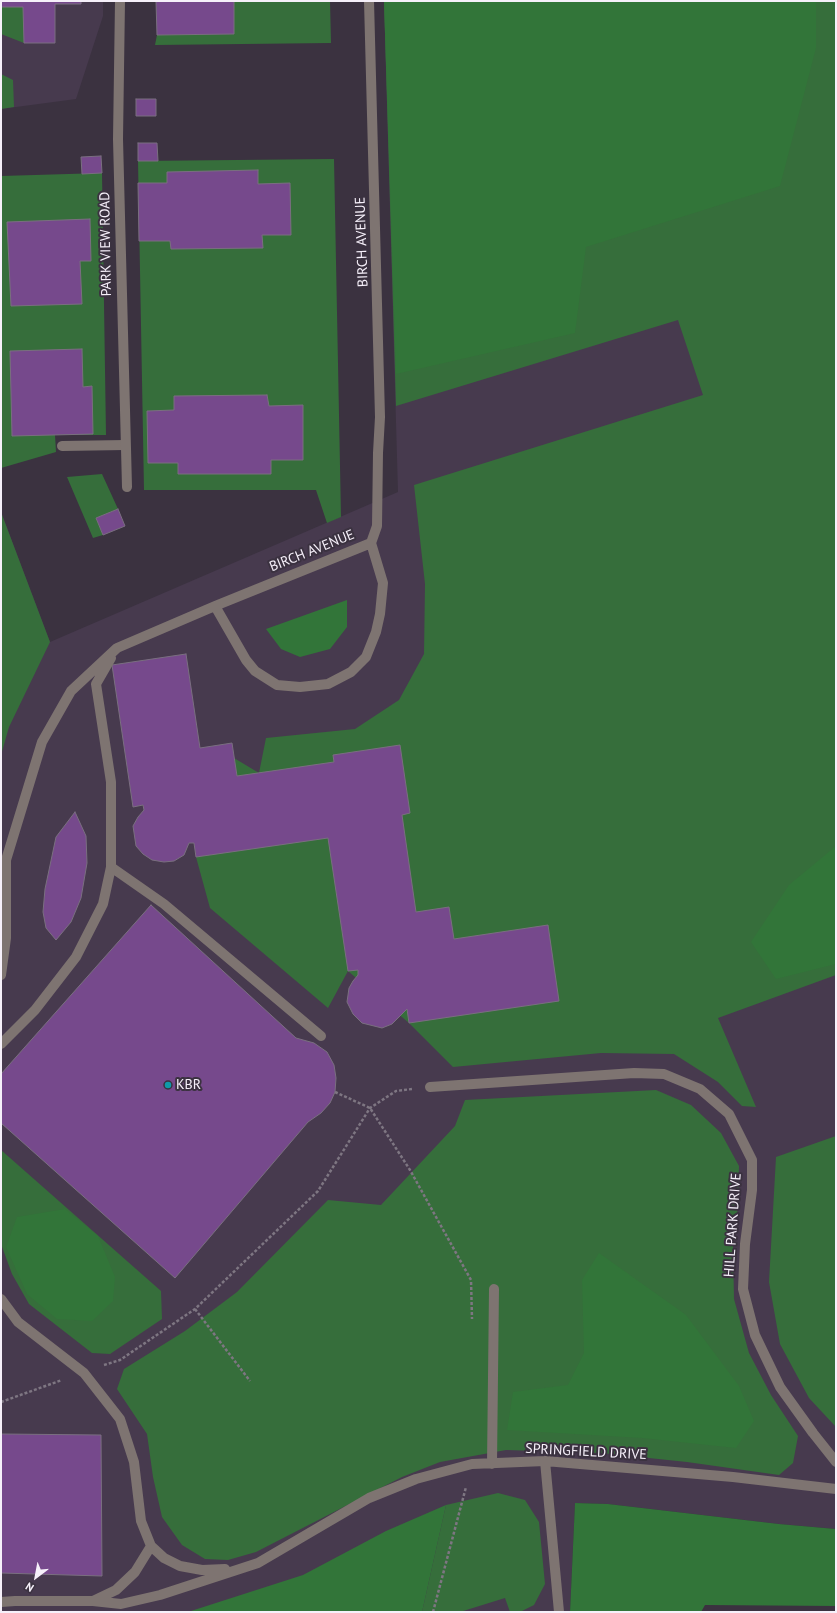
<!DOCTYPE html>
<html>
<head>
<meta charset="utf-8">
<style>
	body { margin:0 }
	#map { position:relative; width:837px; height:1613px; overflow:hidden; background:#3b3240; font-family:"PT Sans",sans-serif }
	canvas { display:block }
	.frame { position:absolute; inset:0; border:2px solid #f6f0fa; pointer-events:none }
	.north { position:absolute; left:16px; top:1557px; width:40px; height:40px; -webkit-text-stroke:3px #3b3240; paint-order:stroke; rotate:212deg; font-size:11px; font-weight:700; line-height:16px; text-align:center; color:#f6f0fa }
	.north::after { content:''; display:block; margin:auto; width:14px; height:18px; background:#f6f0fa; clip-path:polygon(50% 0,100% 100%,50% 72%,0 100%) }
</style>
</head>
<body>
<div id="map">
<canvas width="837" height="1613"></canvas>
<div class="frame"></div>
<div class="north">N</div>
</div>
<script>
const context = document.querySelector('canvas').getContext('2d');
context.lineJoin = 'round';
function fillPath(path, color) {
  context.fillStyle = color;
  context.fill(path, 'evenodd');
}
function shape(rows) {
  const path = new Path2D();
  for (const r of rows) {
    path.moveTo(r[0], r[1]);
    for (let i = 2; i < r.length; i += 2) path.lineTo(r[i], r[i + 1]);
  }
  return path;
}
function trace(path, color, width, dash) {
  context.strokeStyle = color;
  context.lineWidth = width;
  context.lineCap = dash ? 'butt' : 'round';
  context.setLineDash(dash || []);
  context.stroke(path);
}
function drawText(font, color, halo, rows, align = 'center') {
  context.font = font + ' "PT Sans",sans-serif';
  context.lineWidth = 4;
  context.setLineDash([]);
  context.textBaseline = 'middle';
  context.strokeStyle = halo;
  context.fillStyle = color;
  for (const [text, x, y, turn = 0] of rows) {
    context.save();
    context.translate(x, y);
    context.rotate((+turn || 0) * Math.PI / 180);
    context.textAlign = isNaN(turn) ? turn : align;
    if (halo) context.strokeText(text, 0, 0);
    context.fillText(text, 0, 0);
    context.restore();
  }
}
fillPath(shape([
	[1,1,103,1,103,16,76,99,1,109],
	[384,1,836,1,836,1529,779,1524,608,1504,575,1503,570,1611,579,1612,1,1612,1,512,50,642,398,492]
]), '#473a4e');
fillPath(shape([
	[1,1,81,1,81,4,55,4,55,43,24,43,1,34],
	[234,1,330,1,331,43,155,45,157,35,234,34],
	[384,1,836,1,836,975,718,1018,756,1107,742,1106,718,1082,674,1054,601,1053,453,1067,409,1023,348,971,328,1008,210,908,196,857,237,776,234,758,259,773,266,738,355,729,399,700,424,654,425,584,414,485,703,395,678,320,396,406],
	[1,74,13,80,14,107,1,109],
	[334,159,341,517,327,523,316,490,144,490,138,161],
	[102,173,106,435,55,435,56,452,1,468,1,176],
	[102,474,118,509,96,518,103,535,93,538,67,477],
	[1,512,50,642,9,727,1,755],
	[656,1090,691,1105,721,1133,739,1166,738,1206,733,1247,734,1299,749,1353,771,1395,798,1436,793,1463,779,1475,687,1462,601,1453,506,1450,440,1462,402,1477,256,1552,228,1560,205,1559,182,1545,162,1517,153,1477,147,1434,117,1389,124,1369,185,1331,237,1292,328,1200,381,1205,455,1126,465,1100],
	[836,1136,836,1427,809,1398,780,1344,769,1282,776,1157],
	[1,1150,161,1291,162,1319,110,1354,92,1353,29,1304,12,1274,1,1244],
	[498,1493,525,1500,539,1522,545,1584,534,1605,520,1612,510,1612,505,1598,460,1612,422,1612,446,1505]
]), '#366e3b');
fillPath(shape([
	[384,1,816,1,816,48,780,186,586,247,575,333,396,374],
	[347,600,347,627,330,649,300,657,281,649,266,629],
	[836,846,836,964,776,979,751,942,789,885],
	[65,1209,98,1236,115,1277,113,1301,92,1321,57,1319,27,1294,6,1247,17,1217],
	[599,1253,686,1315,739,1386,754,1421,736,1448,642,1438,507,1430,513,1392,568,1385,584,1353,582,1280],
	[575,1503,608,1504,779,1524,836,1529,836,1606,705,1605,701,1612,570,1612],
	[446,1505,422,1612,184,1612,191,1611,303,1575,386,1531]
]), '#327539');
const building = shape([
	[1,1,81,1,81,4,55,4,55,43,24,43,23,7,1,7,1,1],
	[156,1,234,1,234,34,157,35,156,1],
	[136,99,156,99,156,116,136,116,136,99],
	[138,143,157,143,158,161,138,161,138,143],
	[101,156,102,173,82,174,81,157,101,156],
	[258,170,258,184,290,183,291,235,262,235,263,248,171,249,170,241,139,241,138,183,167,183,167,172,258,170],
	[90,219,91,261,80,261,82,304,11,306,7,222,90,219],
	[82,349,83,387,92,386,93,434,12,436,10,351,82,349],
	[267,395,269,406,303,405,303,460,271,460,271,474,178,474,178,463,148,463,147,411,174,410,174,396,267,395],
	[118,509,125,526,103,535,96,518,118,509],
	[186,654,200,748,232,743,237,776,334,762,333,755,400,745,410,813,402,815,416,912,449,907,454,939,548,925,559,1001,409,1023,407,1009,392,1024,382,1028,362,1023,353,1014,347,1002,349,988,353,981,358,975,358,970,348,971,328,838,196,857,194,843,189,843,184,855,174,861,164,862,152,860,143,854,136,846,133,826,138,817,144,810,143,805,133,807,112,665,186,654],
	[75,812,86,836,87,863,81,898,71,922,56,940,46,928,43,912,45,889,56,837,75,812],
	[151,905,296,1038,314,1043,327,1052,334,1065,336,1078,335,1092,330,1103,321,1113,308,1122,175,1278,1,1123,1,1074,151,905],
	[1,1434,101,1435,102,1576,1,1573,1,1434]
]);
fillPath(building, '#76498c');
trace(building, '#7a6f80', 1);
trace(shape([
	[335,1092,370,1108,410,1170,471,1280,472,1319],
	[195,1309,250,1381],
	[104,1365,120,1360,195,1309,318,1191,370,1108,396,1091,412,1089],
	[1,1402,62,1380],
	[433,1612,466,1487]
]), '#7e7682', 2.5, [3, 2]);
trace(shape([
	[62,446,125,445],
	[215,606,246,660,255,671,277,685,300,687,328,684,351,672,366,657,376,632,380,614,383,583,371,543],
	[111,867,164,904,321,1036],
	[1,975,6,938,6,860,42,742,71,691,117,648,215,606,371,543,377,526,378,453,380,417,369,1],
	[1,1044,35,1010,76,957,103,904,111,867,111,782,96,684,111,658],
	[430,1087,634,1073,664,1074,700,1089,729,1114,752,1160,752,1190,745,1244,743,1289,755,1335,780,1387,813,1433,836,1462],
	[1,1299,18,1322,84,1373,120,1419,134,1462,141,1521,151,1546,164,1558,180,1566,202,1570,225,1569],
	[545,1461,559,1612],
	[492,1464,494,1289],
	[93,1601,116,1590,135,1572,151,1546],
	[1,1602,15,1601,93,1601,121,1604,160,1595,258,1563,369,1498,416,1479,472,1464,545,1461,733,1477,836,1489]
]), '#7e7471', 10);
trace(shape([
	[120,1,118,139,127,487]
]), '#7e7471', 10);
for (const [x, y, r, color] of [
	[168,1085,4,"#0f9aa8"]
]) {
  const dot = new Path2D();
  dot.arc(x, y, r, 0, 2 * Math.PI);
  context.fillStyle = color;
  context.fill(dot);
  trace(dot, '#3b3240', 1.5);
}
drawText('14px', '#f6f0fa', '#3b3240', [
	["BIRCH AVENUE",362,242,-92],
	["PARK VIEW ROAD",106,244,-91],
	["BIRCH AVENUE",312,551,-22],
	["HILL PARK DRIVE",733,1225,-86],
	["SPRINGFIELD DRIVE",586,1452,3]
]);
drawText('14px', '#f6f0fa', '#3b3240', [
	["KBR",176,1085]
], 'left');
</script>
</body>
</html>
